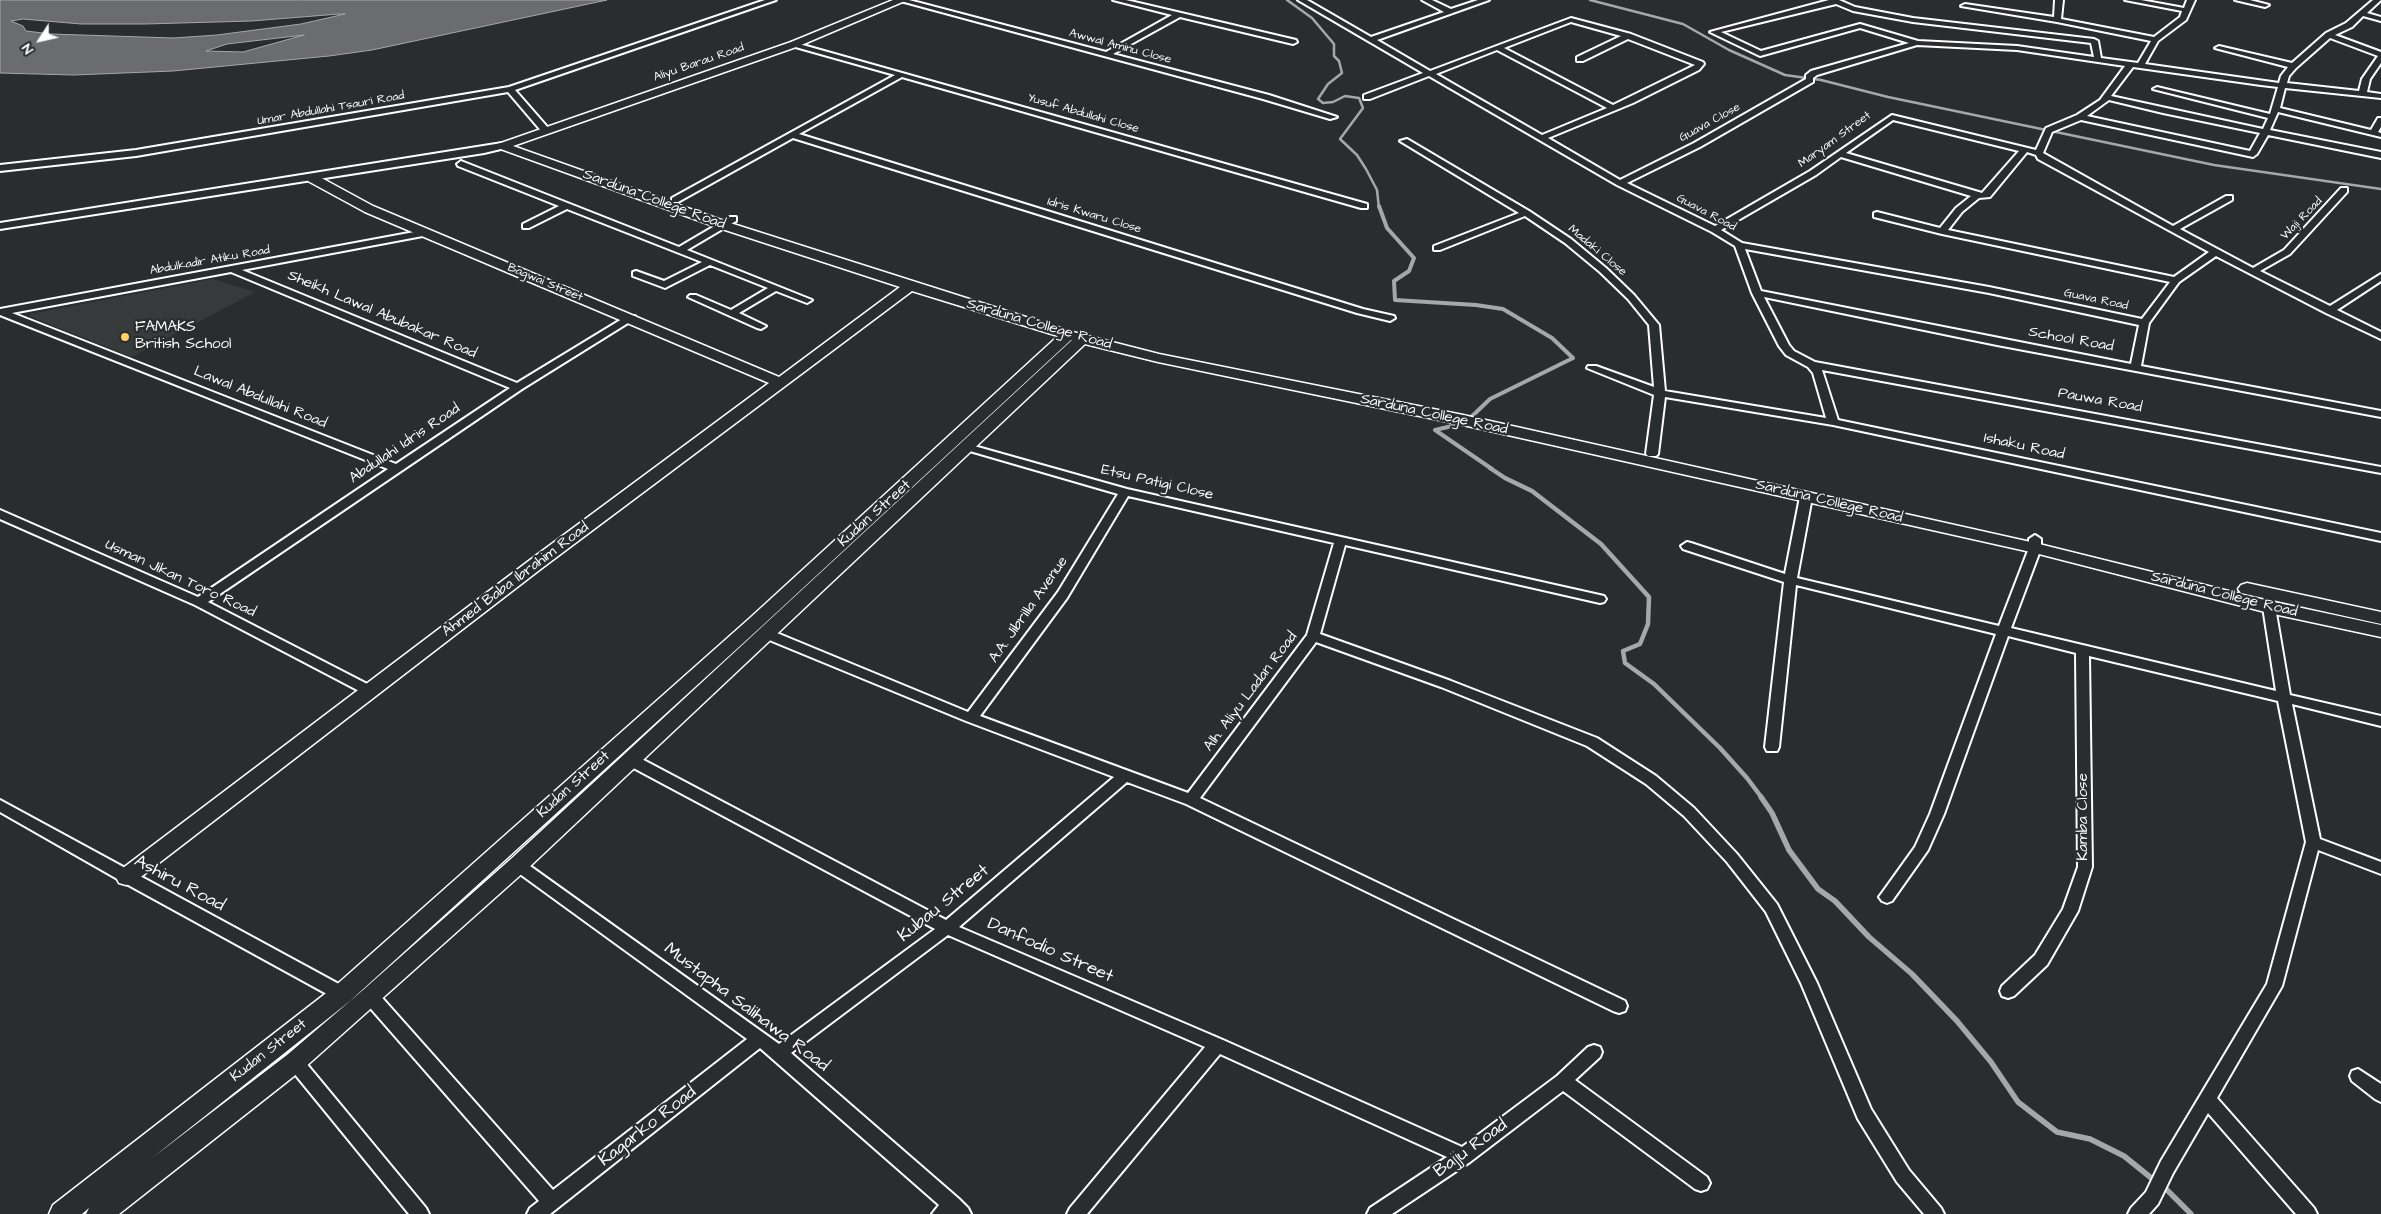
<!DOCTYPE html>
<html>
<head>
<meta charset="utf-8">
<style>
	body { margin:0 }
	#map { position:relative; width:2381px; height:1214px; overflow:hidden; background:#2a2d2e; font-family:"Architects Daughter",sans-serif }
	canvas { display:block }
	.north { position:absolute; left:15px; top:15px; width:50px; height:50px; -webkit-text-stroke:4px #2a2d2e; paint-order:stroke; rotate:235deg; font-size:14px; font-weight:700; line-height:20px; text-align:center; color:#fff }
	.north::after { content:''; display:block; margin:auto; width:18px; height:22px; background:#fff; clip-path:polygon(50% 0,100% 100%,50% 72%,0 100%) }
</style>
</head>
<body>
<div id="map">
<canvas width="2381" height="1214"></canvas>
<div class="north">N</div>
</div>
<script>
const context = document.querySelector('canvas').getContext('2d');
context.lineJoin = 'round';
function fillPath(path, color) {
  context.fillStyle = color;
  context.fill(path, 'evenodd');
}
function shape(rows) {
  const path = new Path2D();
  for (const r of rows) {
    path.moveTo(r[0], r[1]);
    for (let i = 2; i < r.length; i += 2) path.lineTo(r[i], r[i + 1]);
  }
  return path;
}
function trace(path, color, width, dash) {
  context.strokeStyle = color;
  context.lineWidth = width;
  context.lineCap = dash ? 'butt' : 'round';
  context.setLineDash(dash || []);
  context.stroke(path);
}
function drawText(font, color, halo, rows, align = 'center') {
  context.font = font + ' "Architects Daughter",sans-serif';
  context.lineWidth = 4.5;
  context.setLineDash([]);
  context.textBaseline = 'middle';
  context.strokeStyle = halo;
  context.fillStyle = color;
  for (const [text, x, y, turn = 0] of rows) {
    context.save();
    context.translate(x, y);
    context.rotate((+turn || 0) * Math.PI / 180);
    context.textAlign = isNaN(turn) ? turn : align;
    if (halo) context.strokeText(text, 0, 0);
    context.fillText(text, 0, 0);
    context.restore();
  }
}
fillPath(shape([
	[213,279,255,292,132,357,29,316,30,314]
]), '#373a3b');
const water = shape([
	[0,0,607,0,372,50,329,56,173,71,74,75,0,73,0,0],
	[339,14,345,14,301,24,217,35,173,38,51,34,26,31,23,26,11,21,23,19,81,24,145,24,251,21,339,14],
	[304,35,243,52,206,51,227,44,304,35]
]);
fillPath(water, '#6a6c6d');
trace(water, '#a6a7a7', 1);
trace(shape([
	[1287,0,1312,18,1334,44,1334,56,1339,61,1342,73,1328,84,1318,99,1323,103,1333,102,1345,96,1359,98,1363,108,1340,139,1357,155,1366,169,1377,190,1379,208],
	[1590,0,1683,24,1729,50,1785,75,1821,80,1888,97,2214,165,2381,189]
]), '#a6a7a7', 2.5);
trace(shape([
	[1379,206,1387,228,1414,258,1409,271,1394,281,1395,300,1476,305,1503,309,1552,338,1573,358,1490,399,1465,423,1435,430,1492,469]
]), '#a6a7a7', 4);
trace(shape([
	[1490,468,1505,478,1532,491,1601,544,1649,597,1648,624,1640,644,1623,651,1625,663,1654,684,1720,748,1747,778,1762,798]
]), '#a6a7a7', 4.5);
trace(shape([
	[1761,797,1772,813,1789,850,1818,889,1835,901,1869,937,1912,974,1957,1021,1991,1062,2018,1102,2057,1132,2090,1139,2124,1156,2155,1181],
	[2162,1185,2191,1214]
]), '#a6a7a7', 5.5);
const street = shape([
	[765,0,776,0,515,90,549,129,550,131,546,133,543,133,508,92,136,156,0,171,0,165,136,150,509,87,765,0],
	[897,0,909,0,1106,52,1172,15,1113,0,1126,0,1296,40,1297,42,1293,44,1180,17,1113,54,1269,95,1337,117,1330,119,1263,99,897,0],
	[1298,0,1307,0,1371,37,1444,12,1422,0,1432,0,1451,9,1478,0,1489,0,1377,40,1430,71,1571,18,1631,34,1703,62,1704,64,1699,70,1633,103,1548,138,1620,180,1694,143,1806,79,1806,75,1811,71,1909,43,1860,28,1760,56,1710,32,1829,0,1839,0,1855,7,1913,18,2094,39,2098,41,2101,58,2138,63,2151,41,2057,22,1961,6,1965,4,2054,17,2055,0,2063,0,2061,19,2154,37,2180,17,2182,11,2125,0,2141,0,2184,8,2187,0,2195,0,2186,20,2158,41,2145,64,2279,83,2281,76,2288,67,2215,48,2219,46,2292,63,2326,33,2346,23,2373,0,2381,0,2367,13,2381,17,2381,21,2363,16,2352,27,2335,35,2381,52,2381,63,2370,79,2367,92,2381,94,2381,98,2285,88,2280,108,2371,130,2378,118,2381,118,2381,127,2378,132,2381,133,2381,137,2278,112,2270,130,2381,152,2381,158,2268,135,2257,154,2253,157,2081,120,2052,132,2043,153,2173,226,2226,196,2232,196,2232,200,2180,229,2253,268,2284,250,2341,188,2347,188,2347,192,2290,254,2260,271,2330,306,2381,274,2381,281,2337,310,2381,332,2381,339,2326,313,2216,256,2179,282,2149,323,2141,366,2381,411,2381,417,1997,345,1764,297,1789,345,1794,351,1815,362,2381,467,2381,473,1822,370,1838,420,2381,533,2381,541,1833,425,1665,397,1658,454,1656,456,1648,456,1646,454,1654,395,1587,368,1588,366,1596,366,1654,387,1649,325,1628,299,1600,272,1565,243,1525,216,1440,250,1434,250,1434,246,1519,213,1400,141,1407,139,1529,211,1571,239,1606,268,1634,295,1659,325,1665,391,1826,418,1813,373,1808,367,1786,355,1779,346,1752,293,1735,246,1712,232,1617,185,1429,76,1370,99,1364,99,1364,95,1423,73,1298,0],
	[1836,4,1853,11,1913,22,2091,43,2094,57,2017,46,1918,41,1860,24,1761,51,1721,32,1836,4],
	[1571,22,1621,36,1577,57,1577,61,1583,61,1628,39,1695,65,1613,105,1504,48,1571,22],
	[2330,38,2378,56,2362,79,2359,91,2287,83,2289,76,2296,68,2330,38],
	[1917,45,2017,50,2125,66,2100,100,2077,115,2046,128,2036,150,1892,115,1810,171,1715,226,1627,183,1700,147,1813,82,1813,78,1817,75,1917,45],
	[1497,50,1607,108,1542,135,1436,74,1497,50],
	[2133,67,2261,85,2278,87,2270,114,2157,87,2153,89,2268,118,2263,129,2111,96,2133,67],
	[2109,100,2163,113,2260,133,2250,151,2087,116,2109,100],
	[1893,120,2019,151,1982,193,1846,153,1893,120],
	[2027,152,2036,155,2038,159,2209,252,2174,277,1948,230,1962,212,1979,198,1990,197,2027,152],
	[1841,157,1971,196,1956,208,1940,228,1877,212,1874,213,1874,217,1942,234,2170,282,2142,319,1989,287,1742,243,1721,230,1816,175,1841,157],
	[1745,249,1989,293,2139,325,2131,364,1761,291,1745,249],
	[2235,0,2250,0,2269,5,2265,7,2235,0],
	[792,42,1367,204,1367,208,1361,208,902,77,799,134,1363,309,1394,316,1395,318,1390,321,1357,313,793,138,678,202,672,202,672,198,895,75,792,46,792,42],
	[502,143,505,144,505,148,484,153,0,229,0,223,502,143],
	[461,161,679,247,730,217,736,217,736,221,687,250,812,300,807,303,776,291,739,313,766,326,761,329,757,328,688,297,690,295,696,295,731,310,768,288,710,265,665,288,633,276,633,272,636,271,664,281,702,262,567,209,529,228,523,228,523,224,559,206,458,166,457,164,461,161],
	[425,230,430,233,428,235,242,270,517,383,627,316,635,316,636,318,522,389,208,602,375,688,377,691,375,694,365,694,195,605,0,519,0,510,198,597,388,469,0,315,0,309,425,230],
	[231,272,510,388,396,464,12,313,231,272],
	[967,444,1127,489,1604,596,1606,599,1604,602,1600,603,1345,545,1320,634,1451,681,1597,738,1656,776,1694,808,1737,854,1777,904,1817,983,1871,1109,1909,1170,1941,1208,1944,1214,1924,1214,1897,1182,1858,1119,1801,983,1766,912,1727,862,1684,816,1646,784,1587,746,1441,687,1316,642,1200,798,1625,1001,1627,1006,1625,1011,1619,1013,1613,1011,1186,804,1127,782,959,927,1223,1040,1462,1147,1557,1076,1588,1047,1594,1045,1600,1047,1602,1052,1600,1057,1575,1080,1707,1177,1710,1183,1707,1189,1701,1191,1695,1189,1563,1091,1470,1162,1392,1214,1367,1214,1370,1208,1447,1157,1220,1054,1087,1214,1067,1214,1070,1208,1205,1047,948,935,791,1053,959,1199,968,1208,971,1214,932,1214,939,1205,760,1048,550,1214,527,1214,530,1208,539,1201,365,1002,363,997,365,992,371,990,377,992,553,1190,747,1039,513,869,511,865,513,861,518,859,523,861,779,1044,935,929,626,764,624,760,626,756,636,756,946,920,1114,777,966,721,762,637,761,634,767,630,772,631,968,712,1058,592,1118,494,963,449,961,447,963,445,967,444],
	[1128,496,1334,543,1307,635,1188,793,980,716,1067,598,1128,496],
	[1806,493,1812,497,1797,578,1999,626,2029,548,2029,539,2035,535,2041,539,2041,548,2011,628,2276,691,2263,607,2269,603,2275,607,2290,695,2381,716,2381,726,2292,704,2320,839,2381,862,2381,874,2318,850,2282,986,2217,1098,2314,1208,2317,1214,2296,1214,2208,1113,2173,1173,2158,1204,2149,1214,2128,1214,2131,1208,2146,1192,2161,1161,2267,984,2306,842,2278,701,2089,656,2092,867,2078,911,2047,965,2014,996,2008,998,2002,996,2000,991,2002,986,2035,955,2063,909,2078,867,2076,653,2008,636,1944,814,1928,850,1892,901,1887,903,1882,901,1879,897,1882,893,1915,847,1930,814,1996,634,1796,585,1779,747,1777,751,1767,751,1765,747,1784,582,1683,549,1681,546,1687,542,1691,543,1785,574,1800,497,1806,493],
	[0,800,348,989,350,994,348,999,342,1001,336,999,121,881,0,812,0,800],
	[295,1055,301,1057,426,1208,429,1214,409,1214,289,1067,287,1062,289,1057,295,1055],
	[2358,1069,2381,1084,2381,1102,2375,1099,2352,1081,2350,1076,2352,1071,2358,1069]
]);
const secondary = shape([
	[893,0,907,0,799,46,513,146,727,222,1073,332,1159,354,1463,415,2035,543,2269,601,2381,625,2381,637,2269,613,2035,553,1463,425,1158,362,1085,344,525,871,303,1069,119,1214,86,1214,89,1208,82,1214,49,1214,53,1205,334,987,750,618,1058,336,912,291,542,568,133,883,126,885,119,883,116,877,119,871,530,560,769,383,365,212,308,181,306,178,308,175,316,175,373,206,779,377,900,287,719,228,498,148,496,146,498,144,791,42,893,0],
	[1071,340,1072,340,511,859,363,990,287,1055,152,1158,350,1001,762,626,1071,340],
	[2247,583,2381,612,2381,624,2241,593,2238,589,2241,585,2247,583]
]);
trace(street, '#fff', 4);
trace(secondary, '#fff', 3);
fillPath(street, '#2a2d2e');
fillPath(secondary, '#2a2d2e');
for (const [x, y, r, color] of [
	[125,337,5,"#ffd166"]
]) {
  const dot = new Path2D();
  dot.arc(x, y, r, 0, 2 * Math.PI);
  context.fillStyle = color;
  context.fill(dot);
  trace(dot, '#2a2d2e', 2);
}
drawText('12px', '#fff', '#2a2d2e', [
	["Awwal Aminu Close",1120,47,15],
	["Aliyu Barau Road",699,63,-19],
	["Umar Abdullahi Tsauri Road",331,109,-10],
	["Yusuf Abdullahi Close",1083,114,16],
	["Guava Close",1710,123,-29],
	["Maryam Street",1835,140,-36],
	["Guava Road",1706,213,28],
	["Idris Kwaru Close",1094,216,17],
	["Waji Road",2302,219,-46],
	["Madaki Close",1597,251,40],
	["Abdulkadir Atiku Road",210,261,-10],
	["Bagwai Street",545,283,23],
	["Guava Road",2096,300,12]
]);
drawText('15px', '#fff', '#2a2d2e', [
	["Sarduna College Road",654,200,20],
	["Sheikh Lawal Abubakar Road",382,315,23],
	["Sarduna College Road",1039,325,16],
	["School Road",2071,340,10],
	["Lawal Abdullahi Road",260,398,22],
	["Pauwa Road",2100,401,10],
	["Sarduna College Road",1434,415,12],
	["Abdullahi Idris Road",405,444,-34],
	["Ishaku Road",2024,447,12],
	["Etsu Patigi Close",1157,483,13],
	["Sarduna College Road",1829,502,13],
	["Kudan Street",875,514,-42],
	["Usman Jikan Toro Road",180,579,25],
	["Ahmed Baba Ibrahim Road",516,580,-37],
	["Sarduna College Road",2224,595,14],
	["A.A. Jibrilla Avenue",1029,610,-55],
	["Alh. Aliyu Ladan Road",1251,692,-53],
	["Kudan Street",574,785,-42],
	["Kamba Close",2084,817,-90],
	["Kudan Street",269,1051,-38]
]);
drawText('15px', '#fff', '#2a2d2e', [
	["FAMAKS",135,328],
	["British School",135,345]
], 'left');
drawText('18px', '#fff', '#2a2d2e', [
	["Ashiru Road",179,884,28],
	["Kubau Street",944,904,-39],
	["Danfodio Street",1050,951,24],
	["Mustapha Salihawa Road",746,1008,37],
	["Kagarko Road",648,1127,-38],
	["Bajju Road",1471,1149,-36]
]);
</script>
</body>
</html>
